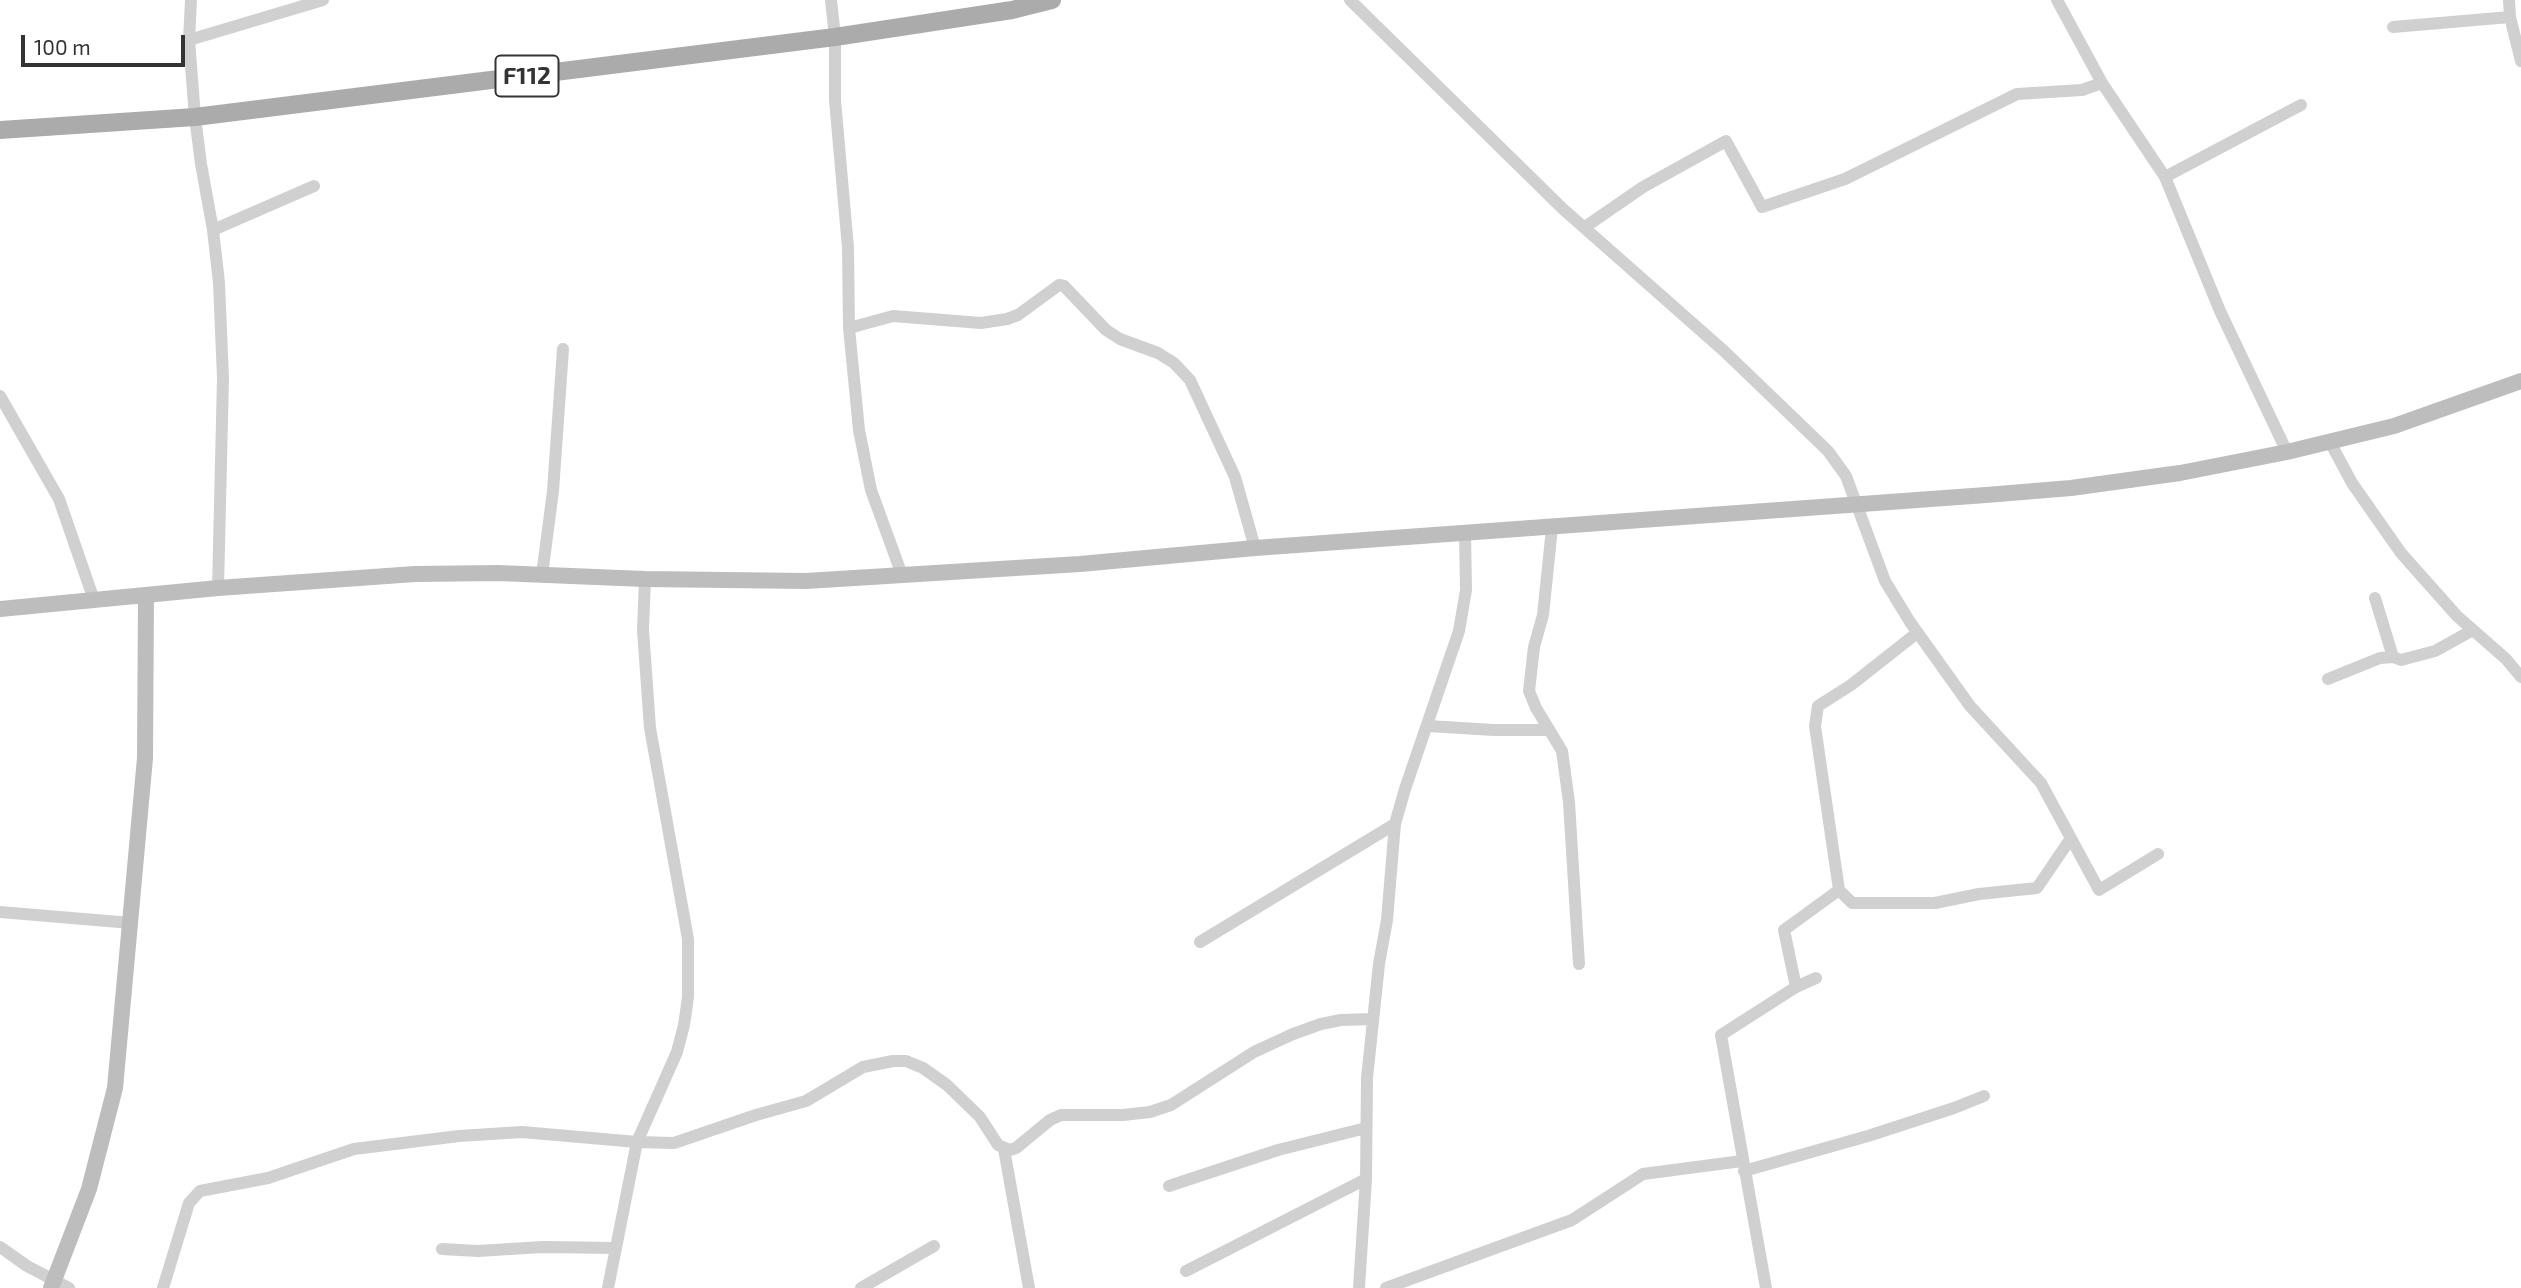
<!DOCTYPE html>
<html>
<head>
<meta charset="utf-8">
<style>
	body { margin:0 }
	#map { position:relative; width:2521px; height:1288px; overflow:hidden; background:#fff; font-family:"Exo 2",sans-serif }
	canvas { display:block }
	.scale { position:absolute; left:21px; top:35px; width:164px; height:32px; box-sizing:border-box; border:4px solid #333; border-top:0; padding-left:9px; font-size:21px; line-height:24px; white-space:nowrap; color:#333; -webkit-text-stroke:5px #fff; paint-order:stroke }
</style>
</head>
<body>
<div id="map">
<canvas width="2521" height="1288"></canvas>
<div class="scale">100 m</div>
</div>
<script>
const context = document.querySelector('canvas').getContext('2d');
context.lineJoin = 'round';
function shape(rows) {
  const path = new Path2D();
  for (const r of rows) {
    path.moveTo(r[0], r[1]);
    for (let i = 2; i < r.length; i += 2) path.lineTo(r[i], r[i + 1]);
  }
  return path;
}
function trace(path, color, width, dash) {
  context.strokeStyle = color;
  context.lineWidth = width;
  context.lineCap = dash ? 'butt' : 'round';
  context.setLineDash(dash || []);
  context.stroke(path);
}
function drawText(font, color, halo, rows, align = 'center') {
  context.font = font + ' "Exo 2",sans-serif';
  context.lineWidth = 7;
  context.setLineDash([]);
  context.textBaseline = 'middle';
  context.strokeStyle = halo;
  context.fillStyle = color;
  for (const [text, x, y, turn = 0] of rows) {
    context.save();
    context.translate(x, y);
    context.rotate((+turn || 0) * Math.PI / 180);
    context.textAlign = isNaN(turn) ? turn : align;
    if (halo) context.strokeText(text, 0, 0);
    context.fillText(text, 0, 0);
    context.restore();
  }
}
trace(shape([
	[191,0,189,40,195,117,201,164,213,230,219,283,223,378,218,588],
	[831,0,835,37,835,100,848,248,849,328,859,430,871,490,902,575],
	[1350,0,1563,209,1724,351,1828,451,1846,476,1885,581,1910,622,1970,706,2041,783,2099,890,2158,854],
	[2057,0,2102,83,2165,177,2220,311,2287,452],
	[2509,0,2510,17,2521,61],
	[2393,27,2510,17],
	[189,40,323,0],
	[2165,177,2301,105],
	[1585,227,1643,187,1726,141,1762,207,1845,179,2017,94,2082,90,2102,83],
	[213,230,314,186],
	[849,328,893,316,981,323,1007,319,1018,315,1059,285,1064,286,1106,330,1120,339,1158,353,1174,363,1190,380,1235,477,1255,548],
	[0,396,59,499,94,600],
	[2330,442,2352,483,2401,553,2457,616,2506,659,2521,677],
	[1552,528,1543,615,1534,647,1529,691,1536,708,1562,751,1569,802,1579,964],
	[542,575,553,491,563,349],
	[2375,598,2393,657],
	[1917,633,1851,685,1818,706,1815,726,1839,890,1852,903,1935,903,1979,894,2037,888,2071,838],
	[2328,679,2380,658,2393,657,2401,660,2435,651,2473,630],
	[1428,726,1494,730,1548,730],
	[0,912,131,923],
	[1200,942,1395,824],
	[1796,987,1784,930,1839,890],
	[1004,1149,1029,1288],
	[1744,1171,1868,1136,1954,1108,1984,1096],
	[1169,1186,1278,1150,1366,1128],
	[0,1247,27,1266,69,1288],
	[442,1249,478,1251,543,1247,616,1248],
	[1186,1271,1366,1179],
	[163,1288,189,1203,200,1191,268,1178,354,1149,459,1136,522,1132,637,1142,674,1143,756,1115,806,1101,863,1067,893,1061,906,1061,923,1068,947,1085,980,1117,998,1145,1010,1150,1016,1148,1050,1120,1061,1115,1123,1115,1150,1112,1171,1105,1254,1052,1293,1034,1321,1024,1341,1020,1372,1019],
	[608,1288,637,1142,677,1052,684,1025,688,997,688,939,650,728,643,630,645,579],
	[861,1288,934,1246],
	[1359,1288,1366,1179,1367,1078,1379,964,1387,920,1395,824,1405,789,1459,631,1466,590,1465,534],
	[1386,1288,1572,1220,1643,1174,1742,1161],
	[1766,1288,1721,1035,1796,987,1816,978]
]), '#d0d0d0', 12);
trace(shape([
	[0,609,218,588,415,574,498,573,645,579,806,581,1080,564,1255,548,1986,495,2071,488,2180,473,2287,452,2394,426,2521,381],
	[51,1288,89,1189,115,1088,145,758,146,595]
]), '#bdbdbd', 16);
trace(shape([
	[0,130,195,117,835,37,1012,10,1052,0]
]), '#ababab', 18);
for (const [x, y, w] of [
	[527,76,63]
]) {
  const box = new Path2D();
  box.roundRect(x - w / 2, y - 20.5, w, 41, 5);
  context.fillStyle = '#fff';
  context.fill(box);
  trace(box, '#333', 2);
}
drawText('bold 24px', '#333', null, [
	["F112",527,76]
]);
</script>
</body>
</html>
